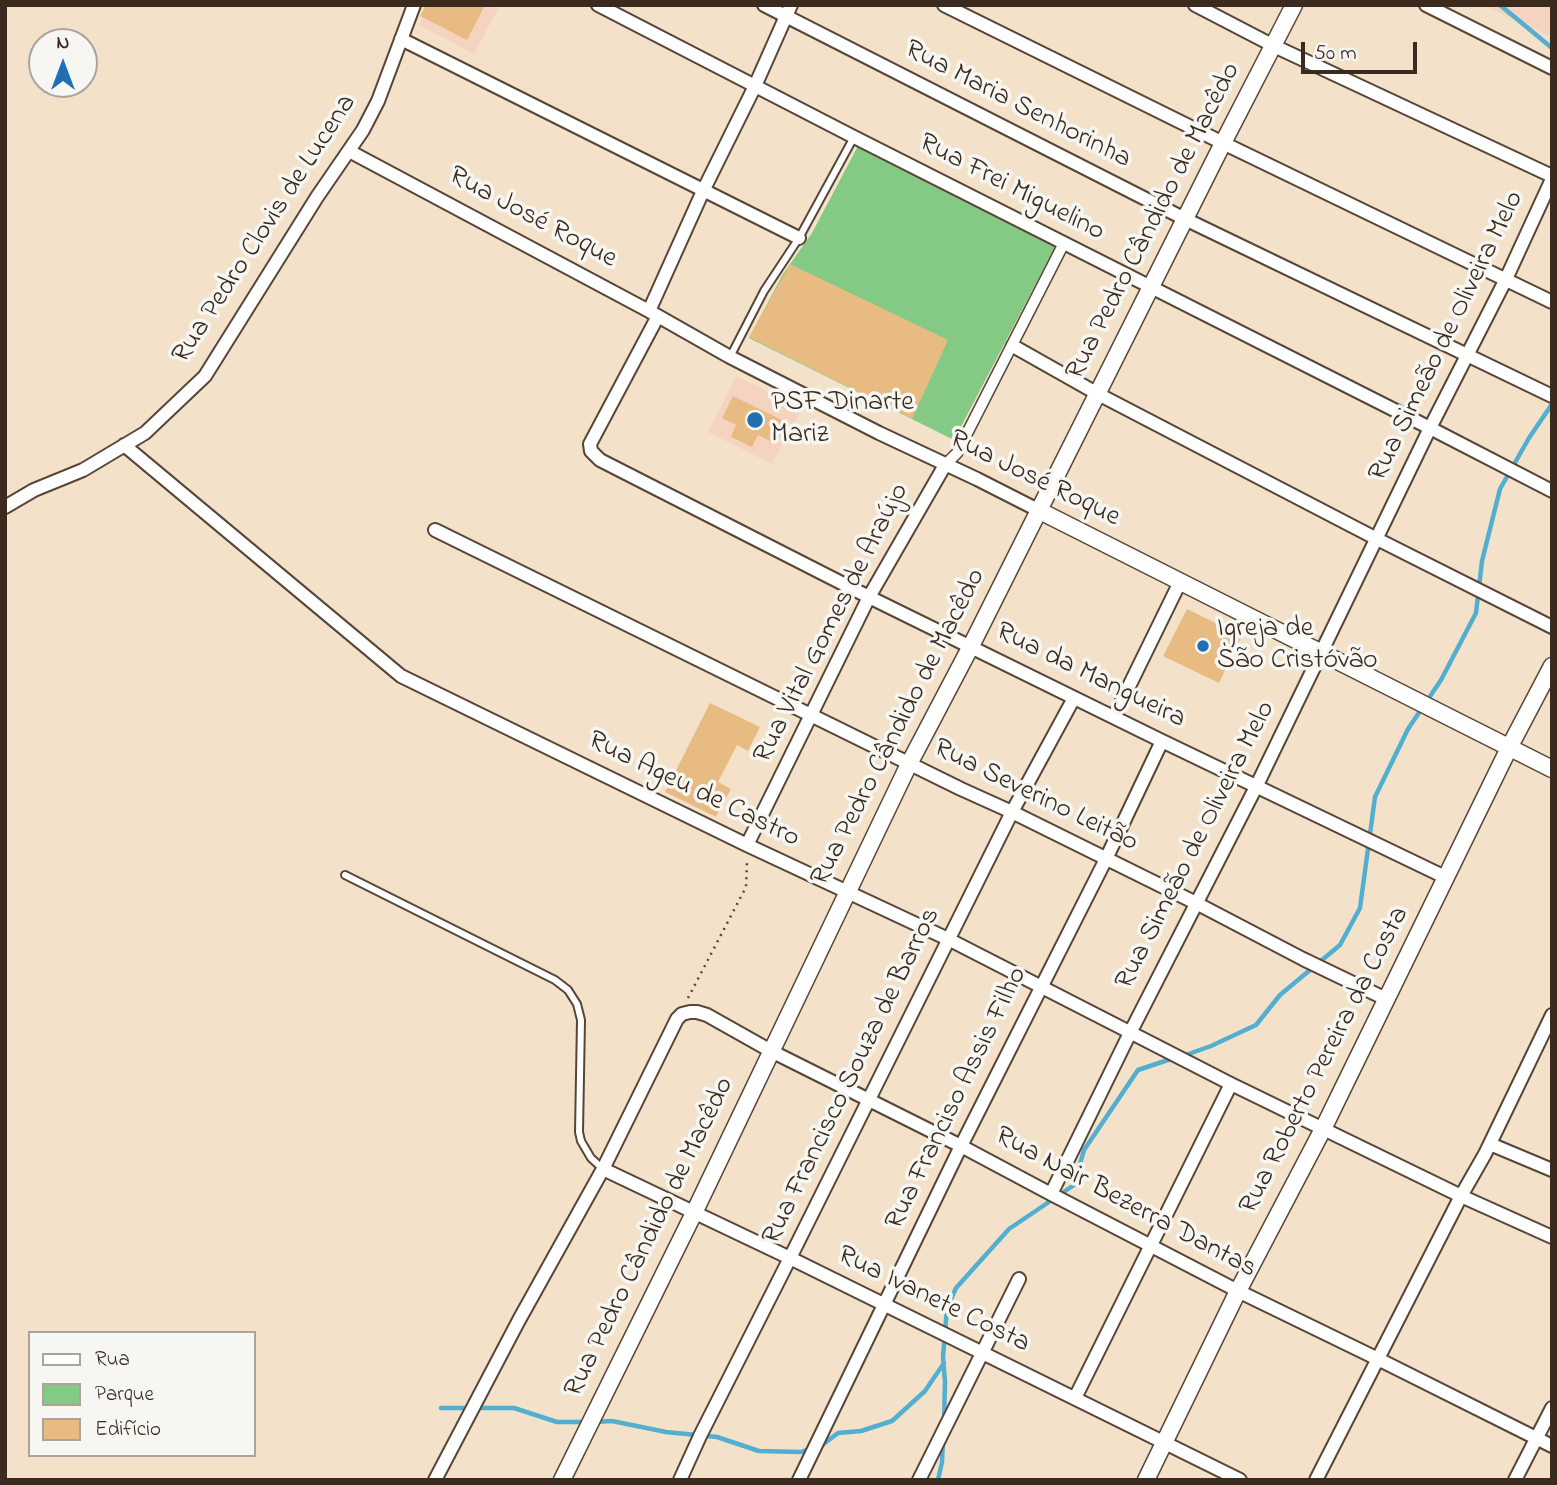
<!DOCTYPE html>
<html>
<head>
<meta charset="utf-8">
<style>
	body { margin:0 }
	#map { position:relative; width:1557px; height:1485px; overflow:hidden; background:#f3e2c9; font-family:"Indie Flower",sans-serif }
	canvas { display:block }
	.frame { position:absolute; inset:0; border:7px solid #3b2a1e; pointer-events:none }
	.legend { position:absolute; left:28px; top:1331px; width:228px; height:126px; box-sizing:border-box; background:#f6f6f2; border:2px solid #aba49d; margin:0; padding:9px 12px; list-style:none; font-size:21px; color:#3b2a1e }
	.legend li { display:flex; align-items:center; gap:14px; height:35px }
	.legend b { width:35px; border:2px solid #aba49d }
	.north { position:absolute; left:28px; top:28px; width:70px; height:70px; box-sizing:border-box; background:#f6f6f2; border:2px solid #aba49d; border-radius:50%; rotate:0deg; font-size:19px; font-weight:700; line-height:28px; text-align:center; color:#3b2a1e }
	.north::after { content:''; display:block; margin:auto; width:24px; height:32px; background:#1f6fb2; clip-path:polygon(50% 0,100% 100%,50% 72%,0 100%) }
	.scale { position:absolute; left:1301px; top:42px; width:116px; height:32px; box-sizing:border-box; border:4px solid #3b2a1e; border-top:0; padding-left:9px; font-size:21px; line-height:24px; white-space:nowrap; color:#3b2a1e; -webkit-text-stroke:5px #f6f6f2; paint-order:stroke }
</style>
</head>
<body>
<div id="map">
<canvas width="1557" height="1485"></canvas>
<div class="frame"></div>
<ul class="legend">
<li><b style="height:9px;background:#fff"></b>Rua</li>
<li><b style="height:19px;background:#84c984"></b>Parque</li>
<li><b style="height:19px;background:#e7bb82"></b>Edifício</li>
</ul>
<div class="north">N</div>
<div class="scale">50 m</div>
</div>
<script>
const context = document.querySelector('canvas').getContext('2d');
context.lineJoin = 'round';
function fillPath(path, color) {
  context.fillStyle = color;
  context.fill(path, 'evenodd');
}
function shape(rows) {
  const path = new Path2D();
  for (const r of rows) {
    path.moveTo(r[0], r[1]);
    for (let i = 2; i < r.length; i += 2) path.lineTo(r[i], r[i + 1]);
  }
  return path;
}
function trace(path, color, width, dash) {
  context.strokeStyle = color;
  context.lineWidth = width;
  context.lineCap = dash ? 'butt' : 'round';
  context.setLineDash(dash || []);
  context.stroke(path);
}
function drawText(font, color, halo, rows, align = 'center') {
  context.font = font + ' "Indie Flower",sans-serif';
  context.lineWidth = 7;
  context.setLineDash([]);
  context.textBaseline = 'middle';
  context.strokeStyle = halo;
  context.fillStyle = color;
  for (const [text, x, y, turn = 0] of rows) {
    context.save();
    context.translate(x, y);
    context.rotate((+turn || 0) * Math.PI / 180);
    context.textAlign = isNaN(turn) ? turn : align;
    if (halo) context.strokeText(text, 0, 0);
    context.fillText(text, 0, 0);
    context.restore();
  }
}
fillPath(shape([
	[429,5,500,5,474,54,419,25],
	[1483,5,1552,5,1552,36,1551,37],
	[736,376,803,408,772,464,708,432]
]), '#f5d3c1');
fillPath(shape([
	[859,144,1057,243,954,440,749,338,783,274,812,233]
]), '#84c984');
trace(shape([
	[1500,5,1552,48],
	[1183,1056,1211,1046,1256,1025,1280,995,1340,945,1360,908,1375,797,1408,729,1441,680,1476,613,1482,561,1500,489,1529,438,1552,404],
	[441,1408,514,1408,557,1422,586,1422],
	[944,1421,945,1382,943,1357,947,1308,956,1288,1009,1229,1074,1185,1084,1150,1138,1070,1174,1058],
	[594,1422,612,1421,666,1432,717,1437,759,1451,801,1452,812,1448],
	[821,1446,838,1433,861,1431,892,1421,925,1391,944,1363],
	[938,1480,942,1462,943,1440]
]), '#52afd0', 4.5);
fillPath(shape([
	[426,5,485,5,467,40,420,16],
	[790,264,948,340,912,419,749,337],
	[733,396,786,422,776,444,758,435,752,447,731,437,736,425,722,418],
	[1187,609,1242,636,1219,683,1163,656],
	[710,703,760,727,748,751,737,745,718,782,731,789,716,817,665,792]
]), '#e7bb82');
const service = shape([
	[730,357,764,291,799,238,854,137],
	[345,875,555,980,568,990,577,1004,581,1020,579,1132,581,1141,591,1158,603,1169]
]);
const pedestrian = shape([
	[945,465,957,453,1064,243]
]);
const minor = shape([
	[598,5,854,137,1430,428,1552,491],
	[764,5,1185,219,1552,396],
	[944,5,1223,143,1552,302],
	[1195,5,1274,46,1552,176],
	[1426,5,1552,68],
	[401,39,799,238],
	[349,151,649,311,730,357,879,433,977,479,1038,510],
	[649,311,703,191,755,86,791,5],
	[658,316,590,444,591,451,600,460,869,597,1162,741,1447,878],
	[1013,346,1098,394,1377,539,1552,627],
	[124,445,401,676,747,845,948,939,1231,1084,1461,1196,1552,1237],
	[5,507,34,490,83,470,145,433,205,376,317,197,363,130,378,101,414,5],
	[435,530,961,789,1012,812,1196,903,1303,959,1386,999],
	[1114,717,1180,582],
	[747,845,869,597,945,465],
	[1490,1144,1552,1170],
	[603,1169,790,1258,1240,1480],
	[1051,1194,1130,1033,1257,785,1430,428,1506,279,1552,179],
	[1075,1398,1231,1084],
	[435,1480,519,1320,603,1169,677,1019,682,1014,690,1012,697,1012,707,1015,771,1051,961,1146,1051,1194,1238,1291,1378,1359,1552,1446],
	[680,1480,700,1436,790,1258,1012,812,1074,698],
	[799,1480,961,1146,1106,859,1162,741],
	[919,1480,1019,1279],
	[1316,1480,1461,1196,1485,1154,1552,1015],
	[1515,1480,1552,1408]
]);
const tertiary = shape([
	[1038,510,1552,769],
	[562,1480,694,1213,909,764,971,646,1223,143,1294,5],
	[1146,1480,1238,1291,1323,1129,1510,746,1552,666]
]);
trace(service, '#574638', 10);
trace(pedestrian, '#574638', 13);
trace(minor, '#574638', 16);
trace(tertiary, '#574638', 19);
trace(shape([
	[688,998,746,887,747,861]
]), '#574638', 2.5, [2, 5]);
trace(service, '#fff', 6);
trace(pedestrian, '#fff', 10);
trace(minor, '#fff', 12);
trace(tertiary, '#fff', 16);
for (const [x, y, r, color] of [
	[755,420,9,"#1f6fb2"],
	[1203,646,7,"#1f6fb2"]
]) {
  const dot = new Path2D();
  dot.arc(x, y, r, 0, 2 * Math.PI);
  context.fillStyle = color;
  context.fill(dot);
  trace(dot, '#f6f6f2', 2.5);
}
drawText('28px', '#3b2a1e', '#f6f6f2', [
	["Rua Maria Senhorinha",1017,106,27],
	["Rua Frei Miguelino",1011,189,27],
	["Rua José Roque",532,219,28],
	["Rua Pedro Cândido de Macêdo",1155,222,-63],
	["Rua Pedro Clovis de Lucena",266,230,-57],
	["Rua Simeão de Oliveira Melo",1448,337,-64],
	["Rua José Roque",1034,480,26],
	["Rua Vital Gomes de Araújo",833,624,-63],
	["Rua da Mangueira",1090,677,26],
	["Rua Pedro Cândido de Macêdo",900,728,-63],
	["Rua Ageu de Castro",693,791,26],
	["Rua Severino Leitão",1035,797,26],
	["Rua Simeão de Oliveira Melo",1197,846,-63],
	["Rua Roberto Pereira da Costa",1326,1061,-63],
	["Rua Francisco Souza de Barros",853,1077,-64],
	["Rua Franciso Assis Filho",958,1099,-64],
	["Rua Nair Bezerra Dantas",1125,1204,28],
	["Rua Pedro Cândido de Macêdo",651,1238,-64],
	["Rua Ivanete Costa",933,1301,26]
]);
drawText('28px', '#3b2a1e', '#f6f6f2', [
	["PSF Dinarte",771,404],
	["Mariz",771,436],
	["Igreja de",1217,630],
	["São Cristóvão",1217,662]
], 'left');
</script>
</body>
</html>
